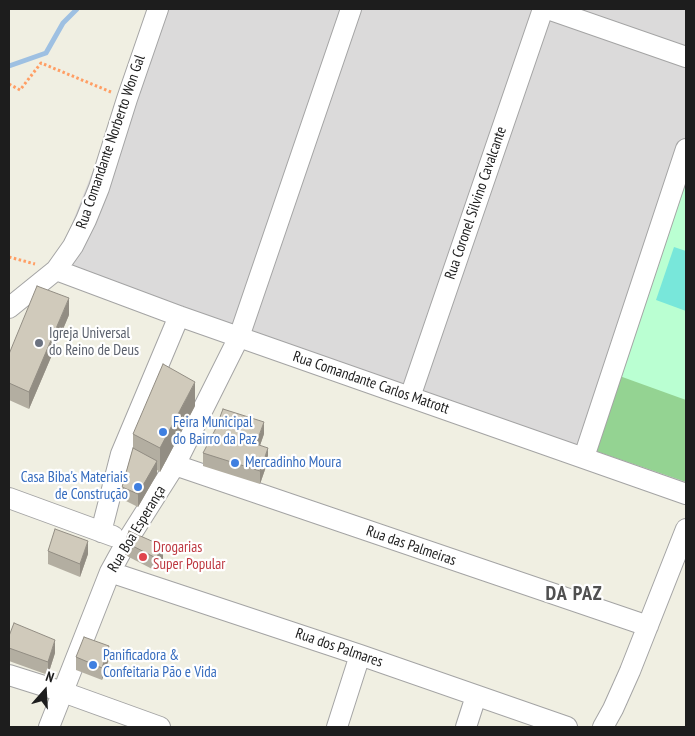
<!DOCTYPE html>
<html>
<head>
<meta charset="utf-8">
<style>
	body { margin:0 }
	#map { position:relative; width:695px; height:736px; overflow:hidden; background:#f0efe2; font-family:"PT Sans Narrow",sans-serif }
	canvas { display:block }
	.frame { position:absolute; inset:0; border:10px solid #1d1d1d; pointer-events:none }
	.north { position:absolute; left:20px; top:666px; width:50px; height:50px; -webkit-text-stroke:4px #fff; paint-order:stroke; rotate:19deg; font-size:14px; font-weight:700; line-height:20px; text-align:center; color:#1d1d1d }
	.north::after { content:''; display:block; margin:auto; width:18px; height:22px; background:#1d1d1d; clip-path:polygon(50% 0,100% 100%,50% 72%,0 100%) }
</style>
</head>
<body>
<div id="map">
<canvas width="695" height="736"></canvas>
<div class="frame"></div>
<div class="north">N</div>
</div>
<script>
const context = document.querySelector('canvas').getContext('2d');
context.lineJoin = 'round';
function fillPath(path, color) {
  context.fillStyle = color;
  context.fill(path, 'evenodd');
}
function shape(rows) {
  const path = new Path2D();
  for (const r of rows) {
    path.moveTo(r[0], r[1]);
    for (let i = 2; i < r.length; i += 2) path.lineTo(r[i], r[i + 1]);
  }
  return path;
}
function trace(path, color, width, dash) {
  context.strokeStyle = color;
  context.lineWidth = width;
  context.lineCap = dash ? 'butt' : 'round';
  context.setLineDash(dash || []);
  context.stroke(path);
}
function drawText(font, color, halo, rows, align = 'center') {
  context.font = font + ' "PT Sans Narrow",sans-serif';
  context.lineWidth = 4.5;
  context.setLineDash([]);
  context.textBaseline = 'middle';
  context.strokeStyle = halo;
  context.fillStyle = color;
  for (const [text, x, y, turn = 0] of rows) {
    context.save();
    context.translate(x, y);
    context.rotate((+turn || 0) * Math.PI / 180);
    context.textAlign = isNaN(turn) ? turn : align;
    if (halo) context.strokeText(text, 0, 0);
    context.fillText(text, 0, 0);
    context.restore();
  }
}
fillPath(shape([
	[157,9,686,9,686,490,50,279]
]), '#dbdada');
fillPath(shape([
	[643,298,686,313,686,482,587,448]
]), '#94d392');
fillPath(shape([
	[686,165,686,400,614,374]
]), '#baffd2');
fillPath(shape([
	[674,247,686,251,686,311,656,300]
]), '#78e7da');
trace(shape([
	[9,66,46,53,63,23,77,9]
]), '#9ec0e2', 5);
const minor = shape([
	[548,9,686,57],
	[56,270,179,316,686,494],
	[9,308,56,270,73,246,86,220,99,188,127,99,158,9],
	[410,397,543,9],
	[584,457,686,149],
	[175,465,648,626],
	[9,498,113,536],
	[101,532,121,454,179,316],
	[110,572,360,655,567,727],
	[9,675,63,692,160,727],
	[49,727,110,572,127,541,175,465,239,337,351,9],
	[337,727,360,655],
	[466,727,476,696],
	[603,727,613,709,630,671,686,529]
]);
trace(minor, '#a4a4a4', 22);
trace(shape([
	[9,84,20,90,41,63,111,92],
	[9,257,35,264]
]), '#ff9e64', 3, [2.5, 2.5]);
trace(minor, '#fff', 20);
fillPath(shape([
	[69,315,29,409,9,400,9,354],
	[195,406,160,472,157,470,157,474,138,507,122,499,122,487,133,448,133,434],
	[264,434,260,445,268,461,260,484,203,466,203,453],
	[125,542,163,559,156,571,125,555],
	[48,551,88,554,80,577,48,564],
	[9,636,55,653,48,675,9,661],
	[76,657,109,659,102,680,76,670]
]), '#b3aea1');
fillPath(shape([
	[69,298,69,315,29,409,29,392],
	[195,382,195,406,160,472,160,448],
	[264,422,264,434,256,457,256,444],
	[268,448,268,461,260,484,260,471],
	[157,461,157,474,138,507,138,494],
	[88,541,88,554,80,577,80,564],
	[163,546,163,559,156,571,156,558],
	[55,640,55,653,48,675,48,662],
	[109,646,109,659,102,680,102,668]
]), '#928d83');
const building = shape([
	[37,286,69,298,29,392,9,383,9,354,37,286],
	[163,364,195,382,160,448,133,434,163,364],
	[223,409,264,422,256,444,268,448,260,471,203,453,215,430,223,409],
	[133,448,157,461,138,494,122,487,133,448],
	[55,529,88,541,80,564,48,551,55,529],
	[129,531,163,546,156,558,125,542,129,531],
	[14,623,55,640,48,662,9,648,9,636,14,623],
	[84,637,109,646,102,668,76,657,84,637]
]);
fillPath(building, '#d0cabb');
trace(building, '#928d83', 1);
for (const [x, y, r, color] of [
	[39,343,5,"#6b7280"],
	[163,432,5,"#3f7fe0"],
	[235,463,5,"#3f7fe0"],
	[138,487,5,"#3f7fe0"],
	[143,557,5,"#e0444e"],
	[93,665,5,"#3f7fe0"]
]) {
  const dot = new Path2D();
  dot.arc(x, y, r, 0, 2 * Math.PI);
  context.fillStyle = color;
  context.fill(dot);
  trace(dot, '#fff', 2);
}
drawText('15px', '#1d1d1d', '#fff', [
	["Rua Comandante Norberto Won Gal",111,142,-71],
	["Rua Coronel Silvino Cavalcante",476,203,-71],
	["Rua Comandante Carlos Matrott",371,383,19],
	["Rua Boa Esperança",137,529,-59],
	["Rua das Palmeiras",411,546,19],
	["Rua dos Palmares",339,648,19]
]);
drawText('15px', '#5b616d', '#fff', [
	["Igreja Universal",49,334],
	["do Reino de Deus",49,351]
], 'left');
drawText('15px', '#366cbe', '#fff', [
	["Feira Municipal",173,423],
	["do Bairro da Paz",173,440],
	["Mercadinho Moura",245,463],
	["Casa Biba's Materiais",128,478,"right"],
	["de Construção",128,495,"right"],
	["Panificadora &",103,656],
	["Confeitaria Pão e Vida",103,673]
], 'left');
drawText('15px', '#be3a42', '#fff', [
	["Drogarias",153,548],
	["Super Popular",153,565]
], 'left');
context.letterSpacing = '1px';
drawText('bold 20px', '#505050', '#fff', [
	["DA PAZ",574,594]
]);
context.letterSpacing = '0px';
</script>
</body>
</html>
